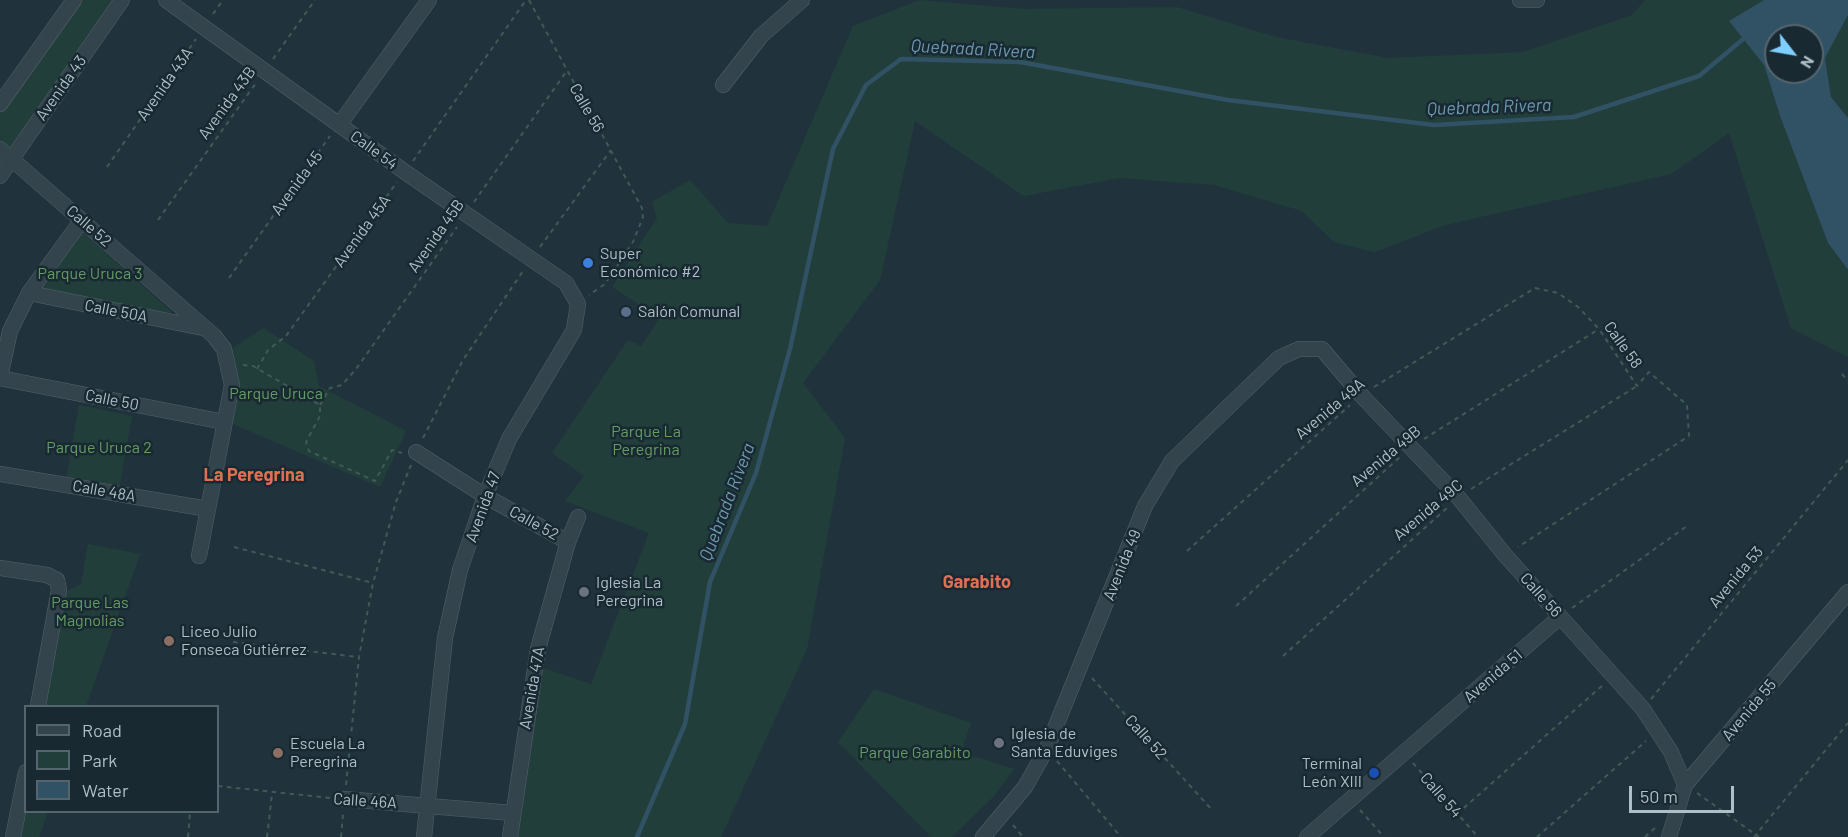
<!DOCTYPE html>
<html>
<head>
<meta charset="utf-8">
<style>
	body { margin:0 }
	#map { position:relative; width:1848px; height:837px; overflow:hidden; background:#20333d; font-family:Barlow,sans-serif }
	canvas { display:block }
	.legend { position:absolute; left:24px; top:705px; width:195px; height:108px; box-sizing:border-box; background:#192932; border:2px solid #55656e; margin:0; padding:8px 10px; list-style:none; font-size:18px; color:#afbfc9 }
	.legend li { display:flex; align-items:center; gap:12px; height:30px }
	.legend b { width:30px; border:2px solid #55656e }
	.north { position:absolute; left:1764px; top:24px; width:60px; height:60px; box-sizing:border-box; background:#192932; border:2px solid #55656e; border-radius:50%; rotate:121deg; font-size:16px; font-weight:700; line-height:24px; text-align:center; color:#afbfc9 }
	.north::after { content:''; display:block; margin:auto; width:21px; height:27px; background:#7eceff; clip-path:polygon(50% 0,100% 100%,50% 72%,0 100%) }
	.scale { position:absolute; left:1629px; top:786px; width:105px; height:27px; box-sizing:border-box; border:3px solid #afbfc9; border-top:0; padding-left:8px; font-size:18px; line-height:21px; white-space:nowrap; color:#afbfc9; -webkit-text-stroke:4px #192932; paint-order:stroke }
</style>
</head>
<body>
<div id="map">
<canvas width="1848" height="837"></canvas>
<ul class="legend">
<li><b style="height:8px;background:#34444d"></b>Road</li>
<li><b style="height:16px;background:#223e3b"></b>Park</li>
<li><b style="height:16px;background:#305264"></b>Water</li>
</ul>
<div class="north">N</div>
<div class="scale">50 m</div>
</div>
<script>
const context = document.querySelector('canvas').getContext('2d');
context.lineJoin = 'round';
function fillPath(path, color) {
  context.fillStyle = color;
  context.fill(path, 'evenodd');
}
function shape(rows) {
  const path = new Path2D();
  for (const r of rows) {
    path.moveTo(r[0], r[1]);
    for (let i = 2; i < r.length; i += 2) path.lineTo(r[i], r[i + 1]);
  }
  return path;
}
function trace(path, color, width, dash) {
  context.strokeStyle = color;
  context.lineWidth = width;
  context.lineCap = dash ? 'butt' : 'round';
  context.setLineDash(dash || []);
  context.stroke(path);
}
function drawText(font, color, halo, rows, align = 'center') {
  context.font = font + ' Barlow,sans-serif';
  context.lineWidth = 5;
  context.setLineDash([]);
  context.textBaseline = 'middle';
  context.strokeStyle = halo;
  context.fillStyle = color;
  for (const [text, x, y, turn = 0] of rows) {
    context.save();
    context.translate(x, y);
    context.rotate((+turn || 0) * Math.PI / 180);
    context.textAlign = isNaN(turn) ? turn : align;
    if (halo) context.strokeText(text, 0, 0);
    context.fillText(text, 0, 0);
    context.restore();
  }
}
fillPath(shape([
	[80,0,116,0,11,152,0,143,0,112],
	[920,0,1023,9,1177,7,1276,37,1388,58,1523,52,1632,15,1645,0,1764,0,1730,21,1764,65,1780,116,1828,243,1848,271,1848,357,1791,328,1729,133,1671,174,1445,225,1375,252,1334,242,1302,211,1214,185,1120,178,1024,196,915,121,880,280,803,383,845,438,807,649,721,837,516,837,541,667,591,684,649,533,565,501,584,476,552,453,628,340,641,346,660,318,612,287,657,218,652,202,690,180,728,223,767,226,853,26],
	[1848,15,1848,118,1831,97,1825,58],
	[81,231,172,312,158,314,42,291],
	[263,328,314,361,319,386,406,431,380,487,233,424,228,351],
	[79,405,132,416,119,489,66,480],
	[88,544,140,554,86,706,43,706,65,592,81,584],
	[874,689,971,723,961,752,1014,769,994,796,952,837,931,837,838,742],
	[26,812,48,812,39,837,18,837]
]), '#223e3b');
fillPath(shape([
	[1764,0,1848,0,1848,15,1825,58,1831,97,1848,118,1848,270,1828,243,1780,116,1764,65,1729,21],
	[1776,36,1812,36,1812,72,1776,72]
]), '#305264');
trace(shape([
	[637,837,685,724,710,582,756,473,790,349,833,149,866,85,901,59,1020,62,1228,100,1434,125,1574,117,1699,76,1748,35]
]), '#305264', 4.5);
const minor = shape([
	[166,0,405,172,566,283,578,304,574,330,509,439,485,496,460,570,445,638,424,837],
	[1520,0,1537,0],
	[723,85,761,36,802,0],
	[0,104,74,0],
	[339,125,429,0],
	[0,149,214,336,224,349,232,385,199,556],
	[0,176,122,0],
	[29,293,203,328],
	[0,377,10,331,29,293,82,220],
	[0,378,224,422],
	[416,452,485,496,568,542,578,517],
	[0,474,208,509],
	[0,568,47,575,57,580,59,590,38,706],
	[345,799,512,813],
	[13,837,26,772],
	[510,837,538,649,568,542],
	[983,837,1025,787,1047,748,1145,506,1172,461,1279,358,1299,349,1322,349,1361,395,1458,497,1505,555,1643,709,1671,752,1685,785],
	[1307,837,1560,617],
	[1669,837,1685,785,1848,592]
]);
trace(minor, '#52626b', 16);
trace(shape([
	[529,0,642,208,643,217,633,242,605,284,589,295],
	[213,14,223,0],
	[273,59,315,0],
	[413,161,526,0],
	[107,167,196,39],
	[474,202,566,72],
	[158,220,256,83],
	[540,247,611,150],
	[229,278,330,136],
	[243,365,253,366,320,405,320,416,306,442,309,451,375,481,392,450,402,453],
	[257,369,268,350,286,336,397,182],
	[1842,374,1848,381],
	[1374,387,1535,288,1558,293,1578,307,1599,329,1637,386,1649,372,1687,405,1689,436,1518,547],
	[320,405,330,388,342,385,356,369,457,227],
	[423,438,463,360,523,271],
	[1424,439,1599,329],
	[1471,489,1637,386],
	[234,547,373,583],
	[1187,551,1350,405],
	[1236,606,1400,457],
	[1572,608,1687,526],
	[233,642,358,657],
	[1283,656,1448,507],
	[1092,678,1213,811],
	[1651,699,1848,460],
	[1057,761,1121,837],
	[1413,763,1478,837],
	[346,785,359,657,373,583,396,502,411,465],
	[218,786,330,798],
	[1697,793,1759,837],
	[1360,810,1384,837],
	[1457,814,1603,685],
	[1013,825,1023,837],
	[188,837,190,812],
	[267,837,272,794],
	[341,837,343,814],
	[1537,837,1646,741],
	[1645,837,1655,828],
	[1754,837,1848,723]
]), '#405a57', 2, [4.5, 4.5]);
trace(minor, '#34444d', 15);
for (const [x, y, r, color] of [
	[588,263,6,"#3f7fe0"],
	[626,312,6,"#5c6f8a"],
	[584,592,6,"#6b7280"],
	[169,641,6,"#8d6e63"],
	[999,743,6,"#6b7280"],
	[278,753,6,"#8d6e63"],
	[1374,773,6,"#1a4fb4"]
]) {
  const dot = new Path2D();
  dot.arc(x, y, r, 0, 2 * Math.PI);
  context.fillStyle = color;
  context.fill(dot);
  trace(dot, '#192932', 2);
}
drawText('16px', '#afbfc9', '#192932', [
	["Avenida 43A",165,84,-55],
	["Avenida 43",61,88,-55],
	["Avenida 43B",227,103,-54],
	["Calle 56",587,108,60],
	["Calle 54",374,150,36],
	["Avenida 45",297,183,-54],
	["Calle 52",89,226,41],
	["Avenida 45A",362,231,-54],
	["Avenida 45B",436,236,-55],
	["Calle 50A",116,311,11],
	["Calle 58",1623,345,55],
	["Calle 50",112,400,11],
	["Avenida 49A",1330,409,-40],
	["Avenida 49B",1386,456,-40],
	["Calle 48A",104,491,10],
	["Avenida 47",483,507,-70],
	["Avenida 49C",1428,510,-40],
	["Calle 52",534,523,29],
	["Avenida 49",1122,565,-68],
	["Avenida 53",1736,577,-50],
	["Calle 56",1541,595,48],
	["Avenida 51",1493,676,-41],
	["Avenida 47A",532,688,-80],
	["Avenida 55",1749,710,-50],
	["Calle 52",1146,737,48],
	["Calle 54",1441,795,49],
	["Calle 46A",365,801,4]
]);
drawText('16px', '#afbfc9', '#192932', [
	["Super",600,254],
	["Económico #2",600,272],
	["Salón Comunal",638,312],
	["Iglesia La",596,583],
	["Peregrina",596,601],
	["Liceo Julio",181,632],
	["Fonseca Gutiérrez",181,650],
	["Iglesia de",1011,734],
	["Santa Eduviges",1011,752],
	["Escuela La",290,744],
	["Peregrina",290,762],
	["Terminal",1362,764,"right"],
	["León XIII",1362,782,"right"]
], 'left');
drawText('16px', '#639d63', '#192932', [
	["Parque Uruca 3",90,274],
	["Parque Uruca",276,394],
	["Parque La",646,432],
	["Peregrina",646,450],
	["Parque Uruca 2",99,448],
	["Parque Las",90,603],
	["Magnolias",90,621],
	["Parque Garabito",915,753]
]);
drawText('italic 18px', '#6c98b0', '#192932', [
	["Quebrada Rivera",973,49,3],
	["Quebrada Rivera",1489,107,-2],
	["Quebrada Rivera",727,502,-69]
]);
drawText('bold 18px', '#e07054', '#192932', [
	["La Peregrina",254,475],
	["Garabito",977,582]
]);
</script>
</body>
</html>
